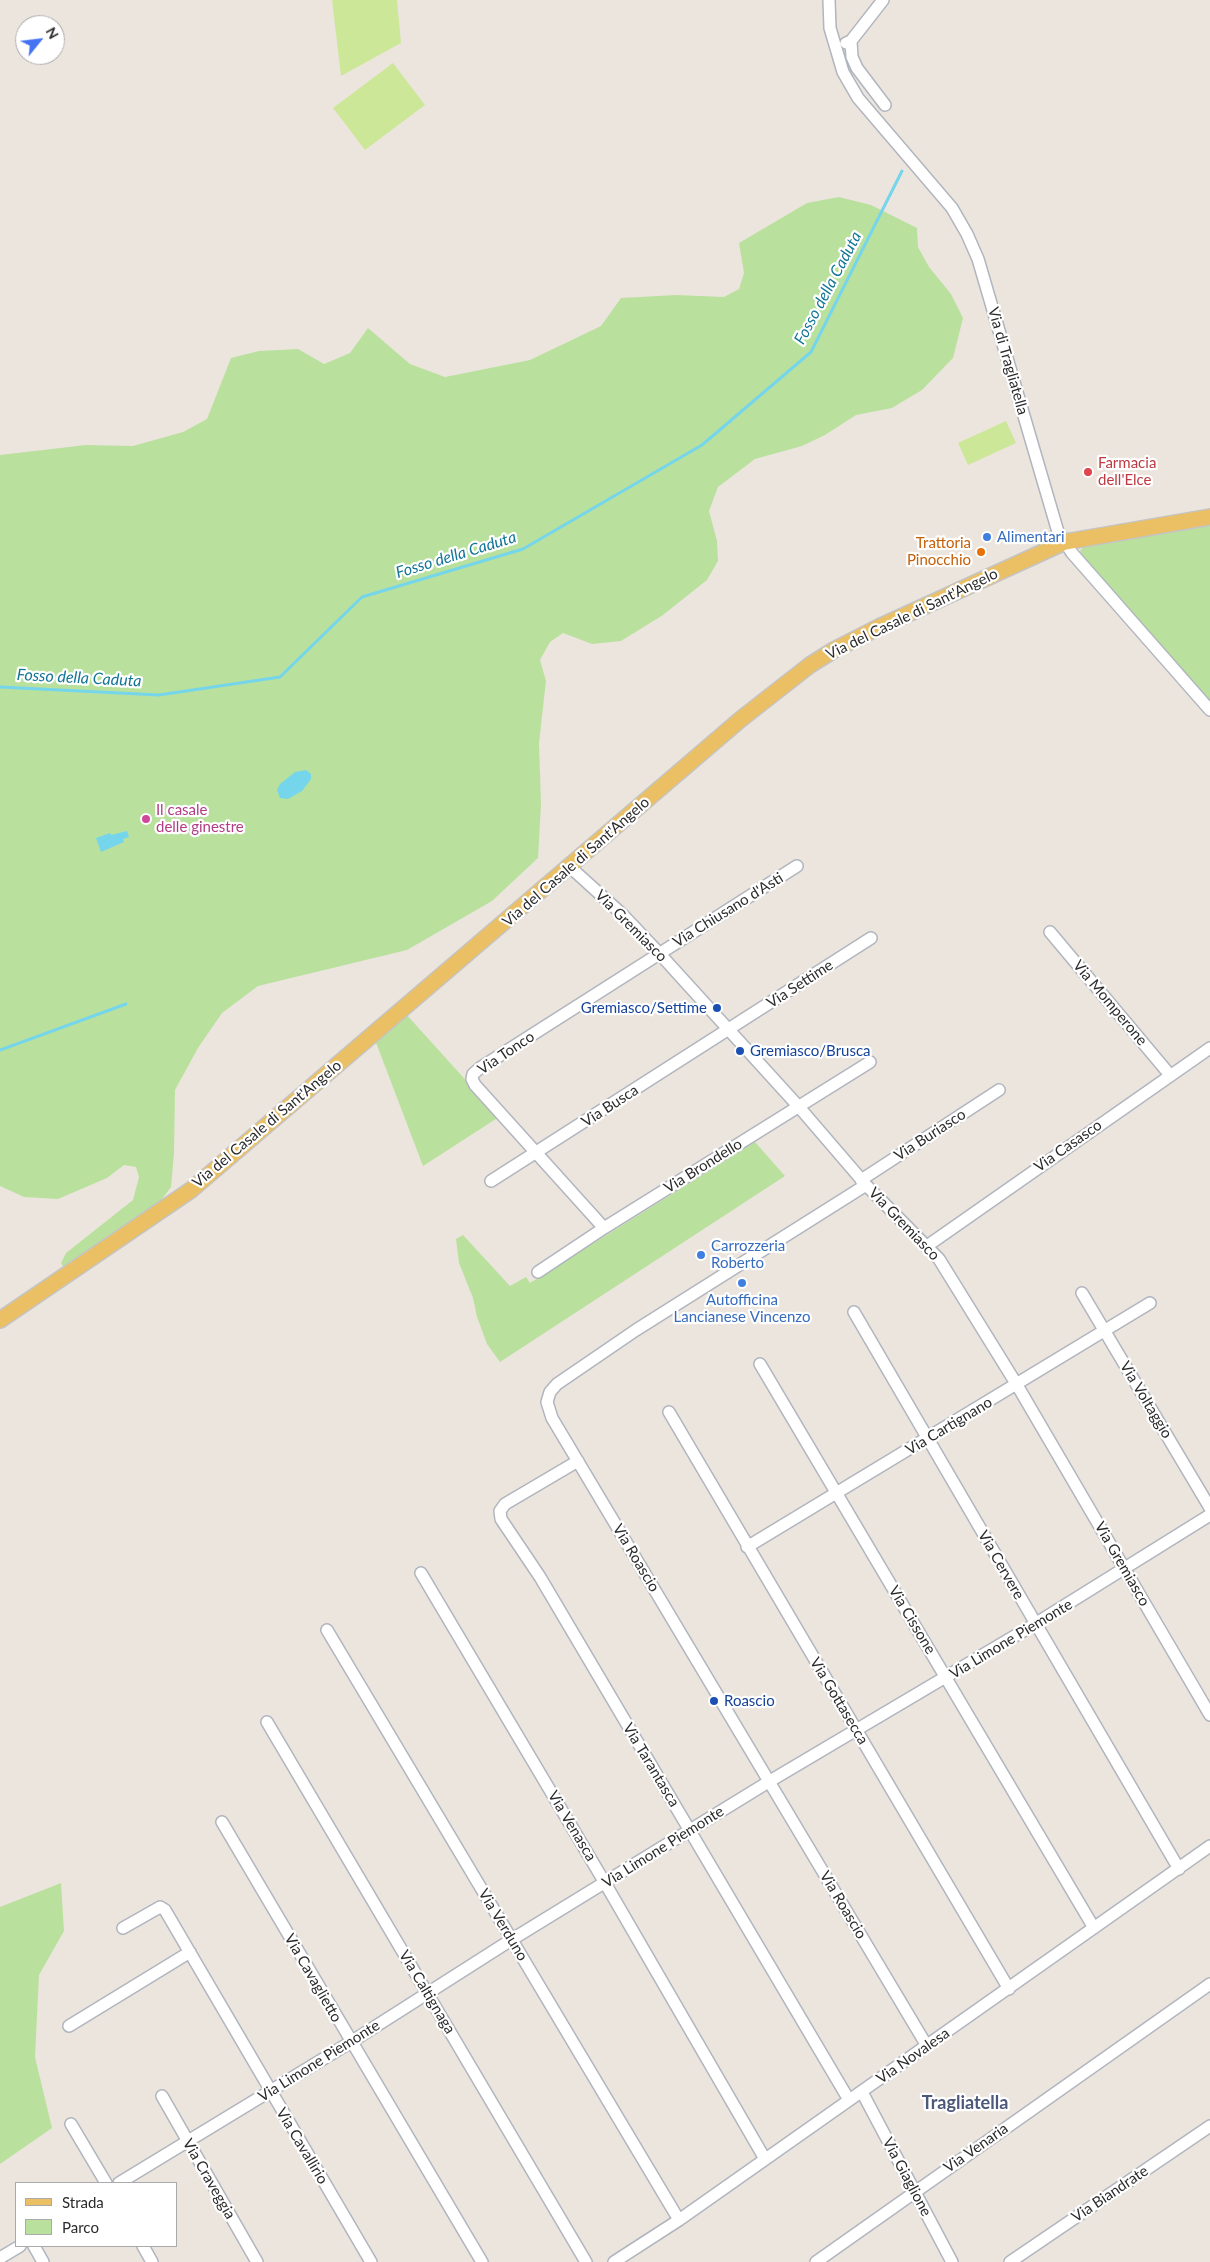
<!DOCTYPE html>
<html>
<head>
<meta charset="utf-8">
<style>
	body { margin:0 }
	#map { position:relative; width:1210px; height:2262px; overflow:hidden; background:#ece5de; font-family:Lato,sans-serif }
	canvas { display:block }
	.legend { position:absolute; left:15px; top:2182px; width:162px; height:65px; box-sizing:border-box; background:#fff; border:1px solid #aaa; margin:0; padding:6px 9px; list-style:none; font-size:15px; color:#2b2b2b }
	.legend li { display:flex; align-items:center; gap:10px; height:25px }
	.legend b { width:25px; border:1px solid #aaa }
	.north { position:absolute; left:15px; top:15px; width:50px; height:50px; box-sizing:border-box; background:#fff; border:1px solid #aaa; border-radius:50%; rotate:61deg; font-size:14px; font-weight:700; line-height:20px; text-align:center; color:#2b2b2b }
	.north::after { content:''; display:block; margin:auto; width:18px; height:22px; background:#4574f3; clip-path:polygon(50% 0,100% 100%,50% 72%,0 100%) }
</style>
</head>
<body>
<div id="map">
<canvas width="1210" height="2262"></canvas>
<ul class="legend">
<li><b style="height:6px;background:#ebc064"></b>Strada</li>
<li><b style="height:14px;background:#b9e19d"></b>Parco</li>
</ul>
<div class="north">N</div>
</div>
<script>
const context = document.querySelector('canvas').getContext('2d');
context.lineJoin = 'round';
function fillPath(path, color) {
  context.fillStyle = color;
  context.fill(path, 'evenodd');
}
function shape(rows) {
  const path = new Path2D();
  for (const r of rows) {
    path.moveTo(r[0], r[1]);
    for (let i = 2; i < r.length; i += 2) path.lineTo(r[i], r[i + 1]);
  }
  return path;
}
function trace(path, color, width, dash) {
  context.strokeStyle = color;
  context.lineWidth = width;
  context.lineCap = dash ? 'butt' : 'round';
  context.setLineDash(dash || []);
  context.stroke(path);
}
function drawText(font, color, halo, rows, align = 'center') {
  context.font = font + ' Lato,sans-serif';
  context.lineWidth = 4.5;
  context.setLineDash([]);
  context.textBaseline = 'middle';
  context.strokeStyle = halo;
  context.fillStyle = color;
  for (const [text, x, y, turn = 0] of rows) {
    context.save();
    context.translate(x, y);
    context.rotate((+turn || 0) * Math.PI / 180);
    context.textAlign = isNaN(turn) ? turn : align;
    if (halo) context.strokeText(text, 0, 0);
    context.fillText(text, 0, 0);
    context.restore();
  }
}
fillPath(shape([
	[839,197,871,205,917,228,918,247,929,267,951,294,963,318,953,358,922,390,892,408,856,415,825,435,802,446,755,459,718,487,709,511,717,541,718,561,707,580,663,615,621,641,592,644,563,633,550,642,540,660,546,681,539,743,541,804,538,858,492,901,407,950,258,986,222,1013,198,1048,175,1090,174,1153,171,1187,162,1199,144,1213,64,1268,61,1263,66,1253,133,1200,139,1177,136,1167,124,1165,107,1178,58,1199,24,1197,0,1186,0,455,86,445,133,446,183,432,207,419,231,358,259,351,298,349,324,364,350,353,368,328,410,364,445,377,530,360,601,326,621,298,676,295,724,297,739,289,744,273,739,243,807,203],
	[1210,524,1210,700,1085,560,1080,551,1085,545],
	[406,1014,499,1117,423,1166,375,1040],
	[755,1142,785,1176,500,1362,487,1344,477,1317,473,1298,459,1263,456,1239,463,1235,510,1286,526,1277,530,1283],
	[61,1883,64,1931,39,1975,35,2057,52,2128,0,2164,0,1907]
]), '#b9e19d');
fillPath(shape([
	[332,0,397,0,401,43,341,76],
	[393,63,425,105,365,150,333,108],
	[1006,421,1016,443,968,465,958,443]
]), '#cde799');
fillPath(shape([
	[306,770,311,774,311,779,302,791,288,799,280,798,277,790,280,784,295,772],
	[127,831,129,837,123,839,124,842,101,852,96,838,110,833,111,835]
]), '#75d5ea');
trace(shape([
	[0,687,159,695,280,677,362,597,523,549,702,445,811,352,902,171],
	[0,1050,126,1004]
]), '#75d5ea', 3);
const minor = shape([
	[829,0,830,28,843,72,858,98,952,208,967,234,978,259,1058,532,1072,553,1210,710],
	[851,41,852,57,857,68,885,105],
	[846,43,851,41,883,0],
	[570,867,623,915,659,953,799,1107,866,1185,939,1259,1017,1385,1210,1715],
	[1050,932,1170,1075],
	[861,1180,999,1090],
	[491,1181,871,938],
	[866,1185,636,1330,557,1384,550,1392,547,1402,552,1418,927,2046],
	[604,1228,475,1085,472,1079,473,1074,480,1068,797,866],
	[927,1246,1210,1048],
	[538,1272,604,1228,870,1062],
	[1082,1293,1210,1508],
	[854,1312,1179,1869],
	[760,1364,1094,1928],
	[669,1412,1009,1989],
	[578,1461,505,1504,500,1511,501,1519,540,1577,849,2100],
	[747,1547,1150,1303],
	[421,1573,605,1883,765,2159],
	[327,1630,679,2220],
	[267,1722,586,2262],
	[222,1822,482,2262],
	[123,1928,160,1907,165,1910,371,2262],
	[69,2026,190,1952],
	[862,2092,952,2262],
	[162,2096,257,2262],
	[71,2124,106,2183],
	[119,2183,351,2042,511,1940,770,1781,1035,1624,1210,1515],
	[34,2246,43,2262],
	[143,2246,152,2262],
	[0,2258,20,2246],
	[614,2262,679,2220,1210,1846],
	[816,2262,1210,1984],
	[1010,2262,1210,2126]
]);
const major = shape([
	[0,1320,191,1190,741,719,810,665,834,650,879,627,1065,542,1210,517]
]);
trace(minor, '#b1b5be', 14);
trace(major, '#c4c4c4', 18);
trace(minor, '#fff', 11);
trace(major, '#ebc064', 15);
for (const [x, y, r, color] of [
	[1088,472,5,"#e0444e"],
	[987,537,5,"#3f7fe0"],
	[981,552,5,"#e8710a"],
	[146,819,5,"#d1479c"],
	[717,1008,5,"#1a4fb4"],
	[740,1051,5,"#1a4fb4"],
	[701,1255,5,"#3f7fe0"],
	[742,1283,5,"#3f7fe0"],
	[714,1701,5,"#1a4fb4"]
]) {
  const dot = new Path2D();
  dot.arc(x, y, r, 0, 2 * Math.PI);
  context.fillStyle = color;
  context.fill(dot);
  trace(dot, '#fff', 2);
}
drawText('15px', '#2b2b2b', '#fff', [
	["Via di Tragliatella",1008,361,74],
	["Via del Casale di Sant'Angelo",912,614,-26],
	["Via del Casale di Sant'Angelo",576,862,-41],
	["Via Chiusano d'Asti",728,910,-32],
	["Via Gremiasco",631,926,45],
	["Via Settime",800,984,-33],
	["Via Momperone",1110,1003,50],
	["Via Tonco",506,1053,-34],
	["Via Busca",610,1106,-33],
	["Via del Casale di Sant'Angelo",267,1124,-40],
	["Via Buriasco",930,1135,-33],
	["Via Casasco",1068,1146,-35],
	["Via Brondello",703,1166,-32],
	["Via Gremiasco",904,1224,46],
	["Via Voltaggio",1146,1400,59],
	["Via Cartignano",949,1426,-31],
	["Via Roascio",636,1558,59],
	["Via Gremiasco",1122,1564,60],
	["Via Cervere",1001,1565,60],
	["Via Cissone",912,1620,59],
	["Via Limone Piemonte",1011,1639,-31],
	["Via Gottasecca",839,1701,59],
	["Via Tarantasca",651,1765,59],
	["Via Venasca",572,1826,59],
	["Via Limone Piemonte",663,1847,-32],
	["Via Roascio",843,1905,59],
	["Via Verduno",503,1925,59],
	["Via Cavaglietto",313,1978,60],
	["Via Caltignaga",427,1992,59],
	["Via Novalesa",913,2056,-35],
	["Via Limone Piemonte",319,2061,-32],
	["Via Cavallirio",302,2146,59],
	["Via Venaria",976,2148,-35],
	["Via Giaglione",907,2177,62],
	["Via Craveggia",209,2179,60],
	["Via Biandrate",1110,2194,-34]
]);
drawText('15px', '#be3a42', '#fff', [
	["Farmacia",1098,463],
	["dell'Elce",1098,480]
], 'left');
drawText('15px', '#366cbe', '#fff', [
	["Alimentari",997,537],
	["Carrozzeria",711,1246],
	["Roberto",711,1263],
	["Autofficina",742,1300,"center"],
	["Lancianese Vincenzo",742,1317,"center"]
], 'left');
drawText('15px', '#c56008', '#fff', [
	["Trattoria",971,543],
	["Pinocchio",971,560]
], 'right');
drawText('15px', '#b23c85', '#fff', [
	["Il casale",156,810],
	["delle ginestre",156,827]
], 'left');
drawText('15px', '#164399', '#fff', [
	["Gremiasco/Settime",707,1008,"right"],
	["Gremiasco/Brusca",750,1051],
	["Roascio",724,1701]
], 'left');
drawText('italic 16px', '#137597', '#fff', [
	["Fosso della Caduta",828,288,-62],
	["Fosso della Caduta",456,555,-17],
	["Fosso della Caduta",79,678,3]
]);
drawText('bold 18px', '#4d597a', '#fff', [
	["Tragliatella",965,2103]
]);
</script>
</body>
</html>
